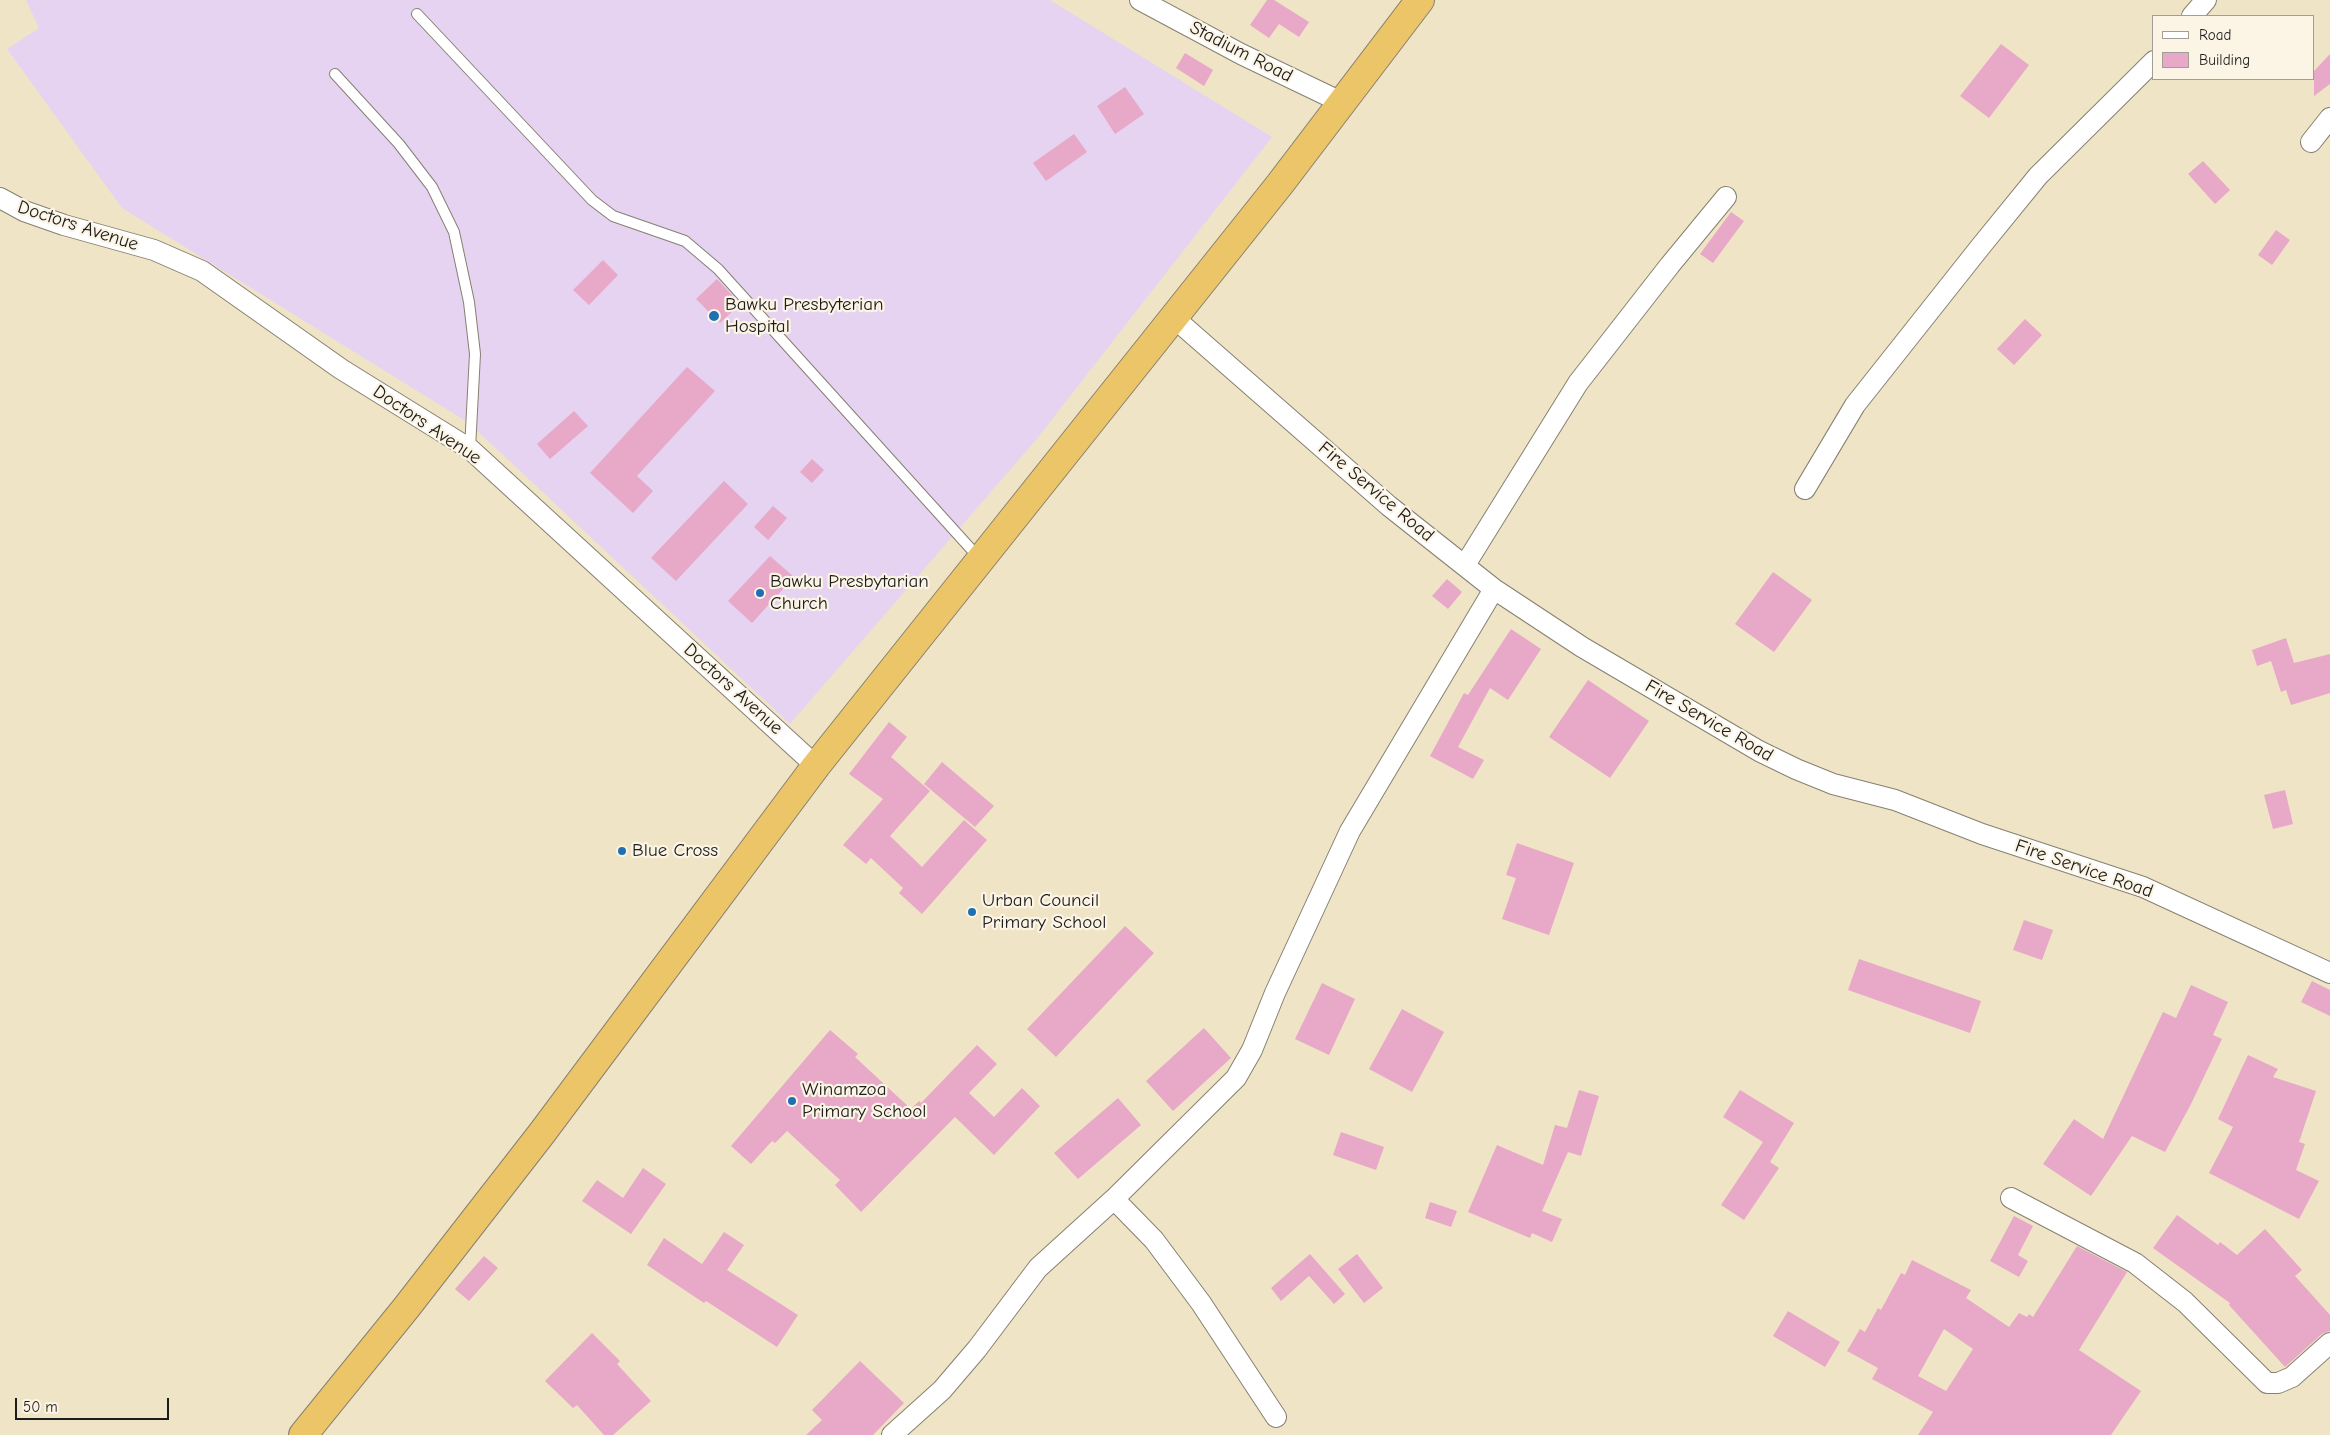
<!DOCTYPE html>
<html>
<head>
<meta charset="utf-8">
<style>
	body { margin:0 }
	#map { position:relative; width:2330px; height:1435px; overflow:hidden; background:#efe4c6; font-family:"Comic Neue",sans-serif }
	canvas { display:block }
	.legend { position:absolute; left:2152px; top:15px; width:162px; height:65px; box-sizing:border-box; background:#fcf5e5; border:1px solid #a29e95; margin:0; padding:6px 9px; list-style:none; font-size:15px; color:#1c1c1c }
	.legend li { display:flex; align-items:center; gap:10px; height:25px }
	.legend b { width:25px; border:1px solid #a29e95 }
	.scale { position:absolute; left:15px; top:1398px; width:154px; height:22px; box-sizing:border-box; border:2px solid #1c1c1c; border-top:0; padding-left:6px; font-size:15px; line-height:18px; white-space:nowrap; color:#1c1c1c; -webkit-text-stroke:4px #fcf5e5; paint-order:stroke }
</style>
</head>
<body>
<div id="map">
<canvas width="2330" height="1435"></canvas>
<ul class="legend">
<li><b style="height:6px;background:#fff"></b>Road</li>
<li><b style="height:14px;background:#e8a8c8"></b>Building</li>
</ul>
<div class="scale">50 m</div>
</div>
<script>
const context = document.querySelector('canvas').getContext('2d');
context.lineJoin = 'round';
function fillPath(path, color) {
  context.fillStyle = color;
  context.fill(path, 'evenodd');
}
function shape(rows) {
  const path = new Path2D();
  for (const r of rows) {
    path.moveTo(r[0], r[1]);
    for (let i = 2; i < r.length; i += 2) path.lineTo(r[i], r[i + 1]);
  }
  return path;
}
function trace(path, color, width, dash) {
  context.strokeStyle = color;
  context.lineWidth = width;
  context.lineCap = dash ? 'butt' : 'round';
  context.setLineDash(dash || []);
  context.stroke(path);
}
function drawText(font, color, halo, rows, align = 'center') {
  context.font = font + ' "Comic Neue",sans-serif';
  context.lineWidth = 4.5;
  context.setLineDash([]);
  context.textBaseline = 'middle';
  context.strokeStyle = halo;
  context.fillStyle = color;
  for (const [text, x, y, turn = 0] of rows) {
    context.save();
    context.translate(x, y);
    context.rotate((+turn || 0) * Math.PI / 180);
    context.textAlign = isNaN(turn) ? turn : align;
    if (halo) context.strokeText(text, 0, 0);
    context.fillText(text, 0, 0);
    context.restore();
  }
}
fillPath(shape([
	[26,0,1050,0,1272,137,1035,441,790,724,469,423,122,208,7,49,39,28]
]), '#e5d3f1');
fillPath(shape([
	[1267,0,1274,0,1309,22,1299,37,1279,24,1269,38,1250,25],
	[2001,44,2029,65,1989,118,1960,96],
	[1185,53,1213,70,1204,86,1176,68],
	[2330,54,2330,84,2314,96,2314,71],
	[1125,87,1144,114,1115,134,1097,106],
	[1074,134,1087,152,1046,181,1033,163],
	[2203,161,2230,190,2215,204,2188,174],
	[1731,212,1744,221,1713,263,1700,254],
	[2276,230,2290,240,2272,265,2258,255],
	[603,260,618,275,589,305,573,290],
	[717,279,740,304,720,323,696,299],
	[2025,319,2042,335,2014,365,1997,349],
	[687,367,715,391,637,476,653,491,633,513,590,473],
	[574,411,588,426,550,459,537,444],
	[812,459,824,470,812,483,800,472],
	[724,481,748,504,676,581,651,558],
	[773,506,787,518,768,540,754,527],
	[770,556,794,577,752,623,728,601],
	[1773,572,1812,600,1774,652,1735,624],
	[1447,579,1462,592,1448,609,1432,596],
	[1511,629,1541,649,1508,700,1490,688,1458,747,1484,760,1473,779,1430,756,1464,693,1468,695],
	[2286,638,2294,663,2330,654,2330,693,2291,705,2286,690,2281,692,2271,661,2257,666,2252,650],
	[1588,680,1649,721,1610,778,1549,737],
	[889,722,907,737,891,757,930,791,890,836,922,867,964,820,987,840,922,914,899,893,903,888,871,858,866,864,843,845,883,799,849,774],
	[942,762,994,806,975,827,924,784],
	[2285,790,2293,824,2273,829,2264,795],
	[1517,843,1574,863,1549,935,1502,919,1516,878,1506,875],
	[2024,920,2053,930,2042,960,2013,950],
	[1125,926,1154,953,1056,1057,1027,1029],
	[1859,959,1981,1001,1970,1033,1848,990],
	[2312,981,2330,990,2330,1016,2301,1002],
	[1322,983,1355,999,1329,1055,1295,1039],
	[2191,985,2228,1002,2213,1035,2222,1039,2190,1106,2165,1152,2132,1136,2091,1196,2043,1164,2074,1119,2103,1139,2163,1012,2176,1018],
	[1402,1009,1444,1032,1412,1092,1369,1069],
	[1204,1028,1231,1058,1173,1111,1146,1081],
	[830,1030,858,1054,855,1057,911,1109,919,1101,921,1103,977,1045,997,1064,969,1093,994,1117,1022,1088,1040,1106,994,1155,955,1117,861,1212,835,1185,840,1180,787,1131,775,1143,772,1141,751,1164,731,1146],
	[2248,1055,2278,1069,2273,1077,2316,1091,2299,1142,2305,1144,2296,1170,2319,1181,2299,1219,2209,1173,2233,1127,2218,1119],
	[1579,1090,1599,1096,1581,1156,1568,1152,1542,1211,1562,1219,1552,1242,1532,1233,1530,1238,1468,1212,1497,1145,1543,1165,1555,1125,1567,1128],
	[1740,1090,1794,1123,1770,1162,1779,1168,1744,1220,1721,1205,1763,1142,1723,1117],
	[1118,1098,1141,1125,1078,1179,1054,1153],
	[1341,1132,1384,1147,1376,1170,1333,1155],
	[643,1168,666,1184,631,1234,582,1201,597,1180,623,1198],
	[1430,1202,1457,1211,1451,1227,1425,1218],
	[2177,1215,2218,1245,2220,1242,2237,1255,2265,1229,2302,1270,2295,1276,2330,1315,2330,1331,2322,1334,2285,1367,2229,1305,2230,1303,2153,1248],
	[2014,1216,2033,1226,2018,1255,2028,1261,2019,1277,1990,1261],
	[724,1232,744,1245,727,1270,798,1315,777,1347,706,1301,704,1303,647,1265,664,1238,702,1264],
	[2077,1246,2127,1272,2079,1350,2141,1391,2111,1435,1918,1435,1933,1412,1872,1379,1878,1368,1847,1351,1860,1329,1865,1332,1878,1308,1881,1310,1901,1273,1905,1275,1912,1260,1971,1290,1966,1298,2009,1327,2019,1313,2027,1317,2029,1314,2033,1317],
	[1944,1329,1973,1349,1946,1391,1918,1376],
	[1310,1254,1345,1294,1334,1304,1309,1276,1281,1301,1271,1288],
	[1357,1254,1383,1288,1364,1303,1338,1269],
	[484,1256,498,1268,469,1301,455,1289],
	[1788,1311,1840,1342,1825,1367,1773,1336],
	[592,1333,620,1361,617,1364,651,1401,613,1435,604,1435,577,1405,573,1408,545,1381],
	[860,1361,904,1403,873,1435,806,1435,822,1420,812,1410]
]), '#e8a8c8');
const lane = shape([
	[417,14,592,200,613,216,685,241,718,269,980,559],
	[335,74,399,144,432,187,454,232,469,302,475,354,470,449]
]);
const street = shape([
	[1140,0,1241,54,1343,103],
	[2192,16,2206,0],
	[2311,142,2330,118],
	[0,198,24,211,64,225,154,250,202,271,341,369,470,449,816,766],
	[1173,317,1389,506,1494,589,1582,647,1759,751,1796,769,1833,784,1895,800,1982,834,2143,887,2330,973],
	[1805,489,1855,405,1981,246,2038,176,2154,61],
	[1465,565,1578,383,1670,265,1726,197],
	[2011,1198,2135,1263,2185,1302,2267,1383,2278,1383,2292,1377,2330,1343],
	[1114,1199,1154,1240,1201,1303,1276,1417],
	[892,1435,942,1390,977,1349,1038,1268,1114,1199,1236,1078,1252,1050,1275,993,1350,831,1494,589]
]);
const highway = shape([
	[303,1435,406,1308,542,1133,816,766,1280,184,1420,0]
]);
trace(lane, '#868071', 12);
trace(street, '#868071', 22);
trace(highway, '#868071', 30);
trace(lane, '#fff', 10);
trace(street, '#fff', 20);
trace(highway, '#edc569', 28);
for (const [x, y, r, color] of [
	[714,316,6,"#1f6fb2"],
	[760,593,5,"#1f6fb2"],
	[622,851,5,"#1f6fb2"],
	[972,912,5,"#1f6fb2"],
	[792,1101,5,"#1f6fb2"]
]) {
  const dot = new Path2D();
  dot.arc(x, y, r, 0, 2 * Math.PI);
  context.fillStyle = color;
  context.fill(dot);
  trace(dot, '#fcf5e5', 2);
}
drawText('19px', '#1c1c1c', '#fcf5e5', [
	["Stadium Road",1241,52,27],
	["Doctors Avenue",78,226,18],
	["Doctors Avenue",427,425,34],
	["Fire Service Road",1376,492,40],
	["Doctors Avenue",733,689,42],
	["Fire Service Road",1709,721,30],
	["Fire Service Road",2084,869,19]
]);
drawText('19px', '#1c1c1c', '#fcf5e5', [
	["Bawku Presbyterian",725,305],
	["Hospital",725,327],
	["Bawku Presbytarian",770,582],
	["Church",770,604],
	["Blue Cross",632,851],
	["Urban Council",982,901],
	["Primary School",982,923],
	["Winamzoa",802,1090],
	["Primary School",802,1112]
], 'left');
</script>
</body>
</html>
